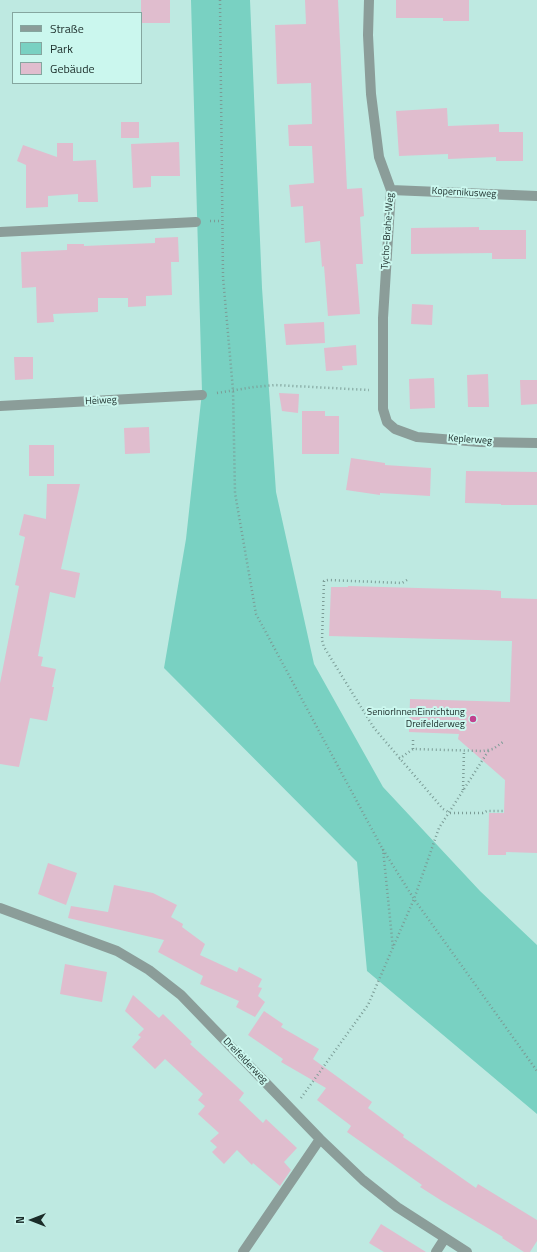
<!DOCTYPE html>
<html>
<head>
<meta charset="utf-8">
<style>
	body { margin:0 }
	#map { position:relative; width:537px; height:1252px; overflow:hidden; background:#bee9e1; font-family:"Titillium Web",sans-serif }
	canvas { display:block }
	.legend { position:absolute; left:12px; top:12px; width:130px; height:72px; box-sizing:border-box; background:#cbf7ee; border:1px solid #85a69f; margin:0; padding:5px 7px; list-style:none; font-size:12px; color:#1b2c29 }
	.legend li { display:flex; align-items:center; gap:8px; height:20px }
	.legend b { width:20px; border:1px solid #85a69f }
	.north { position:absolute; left:12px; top:1200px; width:40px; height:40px; -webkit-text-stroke:3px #cbf7ee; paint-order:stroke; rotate:270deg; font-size:11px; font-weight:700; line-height:16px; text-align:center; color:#1b2c29 }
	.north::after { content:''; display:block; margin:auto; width:14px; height:18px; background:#1b2c29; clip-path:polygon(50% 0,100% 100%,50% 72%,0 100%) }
</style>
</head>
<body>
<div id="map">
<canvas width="537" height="1252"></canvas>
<ul class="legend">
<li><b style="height:5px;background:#8b9d99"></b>Straße</li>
<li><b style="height:11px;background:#79d1c2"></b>Park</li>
<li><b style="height:11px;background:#e0bdce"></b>Gebäude</li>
</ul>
<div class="north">N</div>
</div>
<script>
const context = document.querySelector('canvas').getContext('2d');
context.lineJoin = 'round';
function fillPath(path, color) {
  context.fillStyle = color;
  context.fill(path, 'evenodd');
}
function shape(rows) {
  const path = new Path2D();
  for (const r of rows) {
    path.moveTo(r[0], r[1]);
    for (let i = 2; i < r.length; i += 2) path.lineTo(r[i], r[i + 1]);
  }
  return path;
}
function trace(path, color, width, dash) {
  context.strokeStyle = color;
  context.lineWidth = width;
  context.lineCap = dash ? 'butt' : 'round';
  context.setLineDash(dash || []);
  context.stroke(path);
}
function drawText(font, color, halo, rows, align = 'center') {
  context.font = font + ' "Titillium Web",sans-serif';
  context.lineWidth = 4;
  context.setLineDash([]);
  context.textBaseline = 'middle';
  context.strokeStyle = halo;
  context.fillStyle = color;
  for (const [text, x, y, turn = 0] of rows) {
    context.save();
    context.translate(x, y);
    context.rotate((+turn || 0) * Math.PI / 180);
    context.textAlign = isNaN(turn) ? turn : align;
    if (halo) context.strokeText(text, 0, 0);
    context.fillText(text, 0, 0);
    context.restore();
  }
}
fillPath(shape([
	[191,0,250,0,262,288,276,492,314,664,383,787,480,891,537,945,537,1114,367,971,357,862,164,668,186,539,202,392]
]), '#79d1c2');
fillPath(shape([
	[141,0,170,0,170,23,141,23],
	[305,0,338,0,347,189,362,188,364,216,360,217,363,264,356,264,360,314,328,316,324,266,322,267,320,241,305,243,303,206,291,207,289,185,314,183,312,146,289,146,288,125,312,124,311,83,277,84,275,25,306,24],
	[396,0,469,0,469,21,443,21,443,18,396,18],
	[447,108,448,126,499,124,499,132,523,132,523,161,496,161,496,157,448,159,448,154,399,156,396,111],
	[121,122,139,122,139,138,121,138],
	[179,142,180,176,151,176,151,187,133,188,131,144],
	[57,143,73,143,73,161,96,160,98,202,78,202,78,194,48,196,48,207,26,208,26,165,17,161,23,145,57,157],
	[479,227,479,230,526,230,526,259,492,259,492,253,411,254,411,228],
	[178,237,179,262,171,262,172,295,146,296,146,306,128,307,128,298,98,298,98,312,53,314,54,322,37,323,36,287,22,288,21,252,67,250,67,244,84,244,84,246,155,243,155,238],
	[412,304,433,305,432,325,411,324],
	[324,322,325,343,286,345,284,324],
	[356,345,357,365,342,366,343,370,326,371,324,348],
	[14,357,33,357,33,379,15,380],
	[488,374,489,407,468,407,467,375],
	[434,378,435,408,410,409,409,379],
	[520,380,537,380,537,404,521,405],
	[279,393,299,394,298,413,282,411],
	[302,411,325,411,325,416,339,416,339,454,302,454],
	[149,427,150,453,125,454,124,428],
	[29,445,54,445,54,476,29,476],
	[351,458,385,463,385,465,431,468,430,496,380,493,380,495,346,490],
	[466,471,537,472,537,505,501,505,501,504,465,503],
	[47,484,80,484,61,569,80,573,75,598,50,592,38,656,43,657,41,666,56,669,52,687,54,687,47,721,30,718,19,767,0,764,0,683,19,586,15,585,25,537,19,535,24,514,46,519],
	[348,586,488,590,501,591,501,598,537,599,537,853,506,852,506,855,488,855,489,813,504,813,505,780,458,739,459,734,409,732,410,699,510,702,512,641,329,636,331,587,348,587],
	[48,863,77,873,66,905,38,894],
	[114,885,153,893,177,905,171,917,183,924,182,927,205,944,200,955,237,972,239,967,262,979,258,987,262,988,258,996,265,1002,255,1017,236,1007,239,1001,200,984,203,976,158,952,164,940,68,918,71,906,108,912],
	[65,964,107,972,102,1002,60,994],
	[133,995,159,1018,163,1014,192,1042,190,1044,244,1093,239,1100,263,1123,266,1119,297,1148,284,1162,291,1170,280,1186,253,1163,252,1165,237,1150,224,1164,212,1152,217,1147,210,1141,219,1133,198,1114,205,1106,198,1100,203,1094,165,1059,155,1069,132,1047,141,1037,138,1035,144,1029,125,1011],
	[264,1011,283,1024,281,1027,319,1049,313,1059,372,1102,368,1108,404,1135,403,1137,476,1188,478,1184,537,1220,537,1241,530,1252,524,1252,502,1238,503,1237,442,1201,420,1187,422,1185,347,1132,351,1126,350,1125,317,1100,326,1088,281,1062,283,1059,248,1035],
	[381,1224,426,1252,384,1252,369,1243]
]), '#e0bdce');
trace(shape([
	[220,0,223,277,233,390,235,493,256,614,382,848,414,899,537,1071],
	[210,221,222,221],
	[217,393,254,387,275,385,369,390],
	[407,580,402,583,328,580,324,581,322,640,324,647,374,728,443,809,450,813,483,813,487,811,504,811],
	[413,749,413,739],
	[399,759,413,749,483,751,493,749,503,742],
	[463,790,464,750],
	[383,849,393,948],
	[301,1098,368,1005,414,899,439,828,489,750]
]), '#7b9c96', 2.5, [1, 3]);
trace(shape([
	[369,0,368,35,371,94,379,157,391,190,383,318,383,409,387,422,395,429,417,437,480,442,537,443],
	[391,190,537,196],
	[0,232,196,222],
	[0,406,202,395],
	[0,908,117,951,149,970,181,995,320,1139,363,1180,397,1207,467,1252],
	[243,1252,320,1139],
	[436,1252,445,1238]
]), '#8b9d99', 10);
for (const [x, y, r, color] of [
	[473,719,4,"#c0428f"]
]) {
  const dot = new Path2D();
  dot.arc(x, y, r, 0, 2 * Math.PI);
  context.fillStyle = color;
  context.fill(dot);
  trace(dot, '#cbf7ee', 1.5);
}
drawText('10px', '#1b2c29', '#cbf7ee', [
	["Kopernikusweg",464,193,3],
	["Tycho-Brahe-Weg",388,231,-86],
	["Heiweg",101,401,-3],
	["Keplerweg",470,440,4],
	["Dreifelderweg",245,1061,46]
]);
drawText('10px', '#1b2c29', '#cbf7ee', [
	["SeniorInnenEinrichtung",465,713],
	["Dreifelderweg",465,725]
], 'right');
</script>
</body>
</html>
